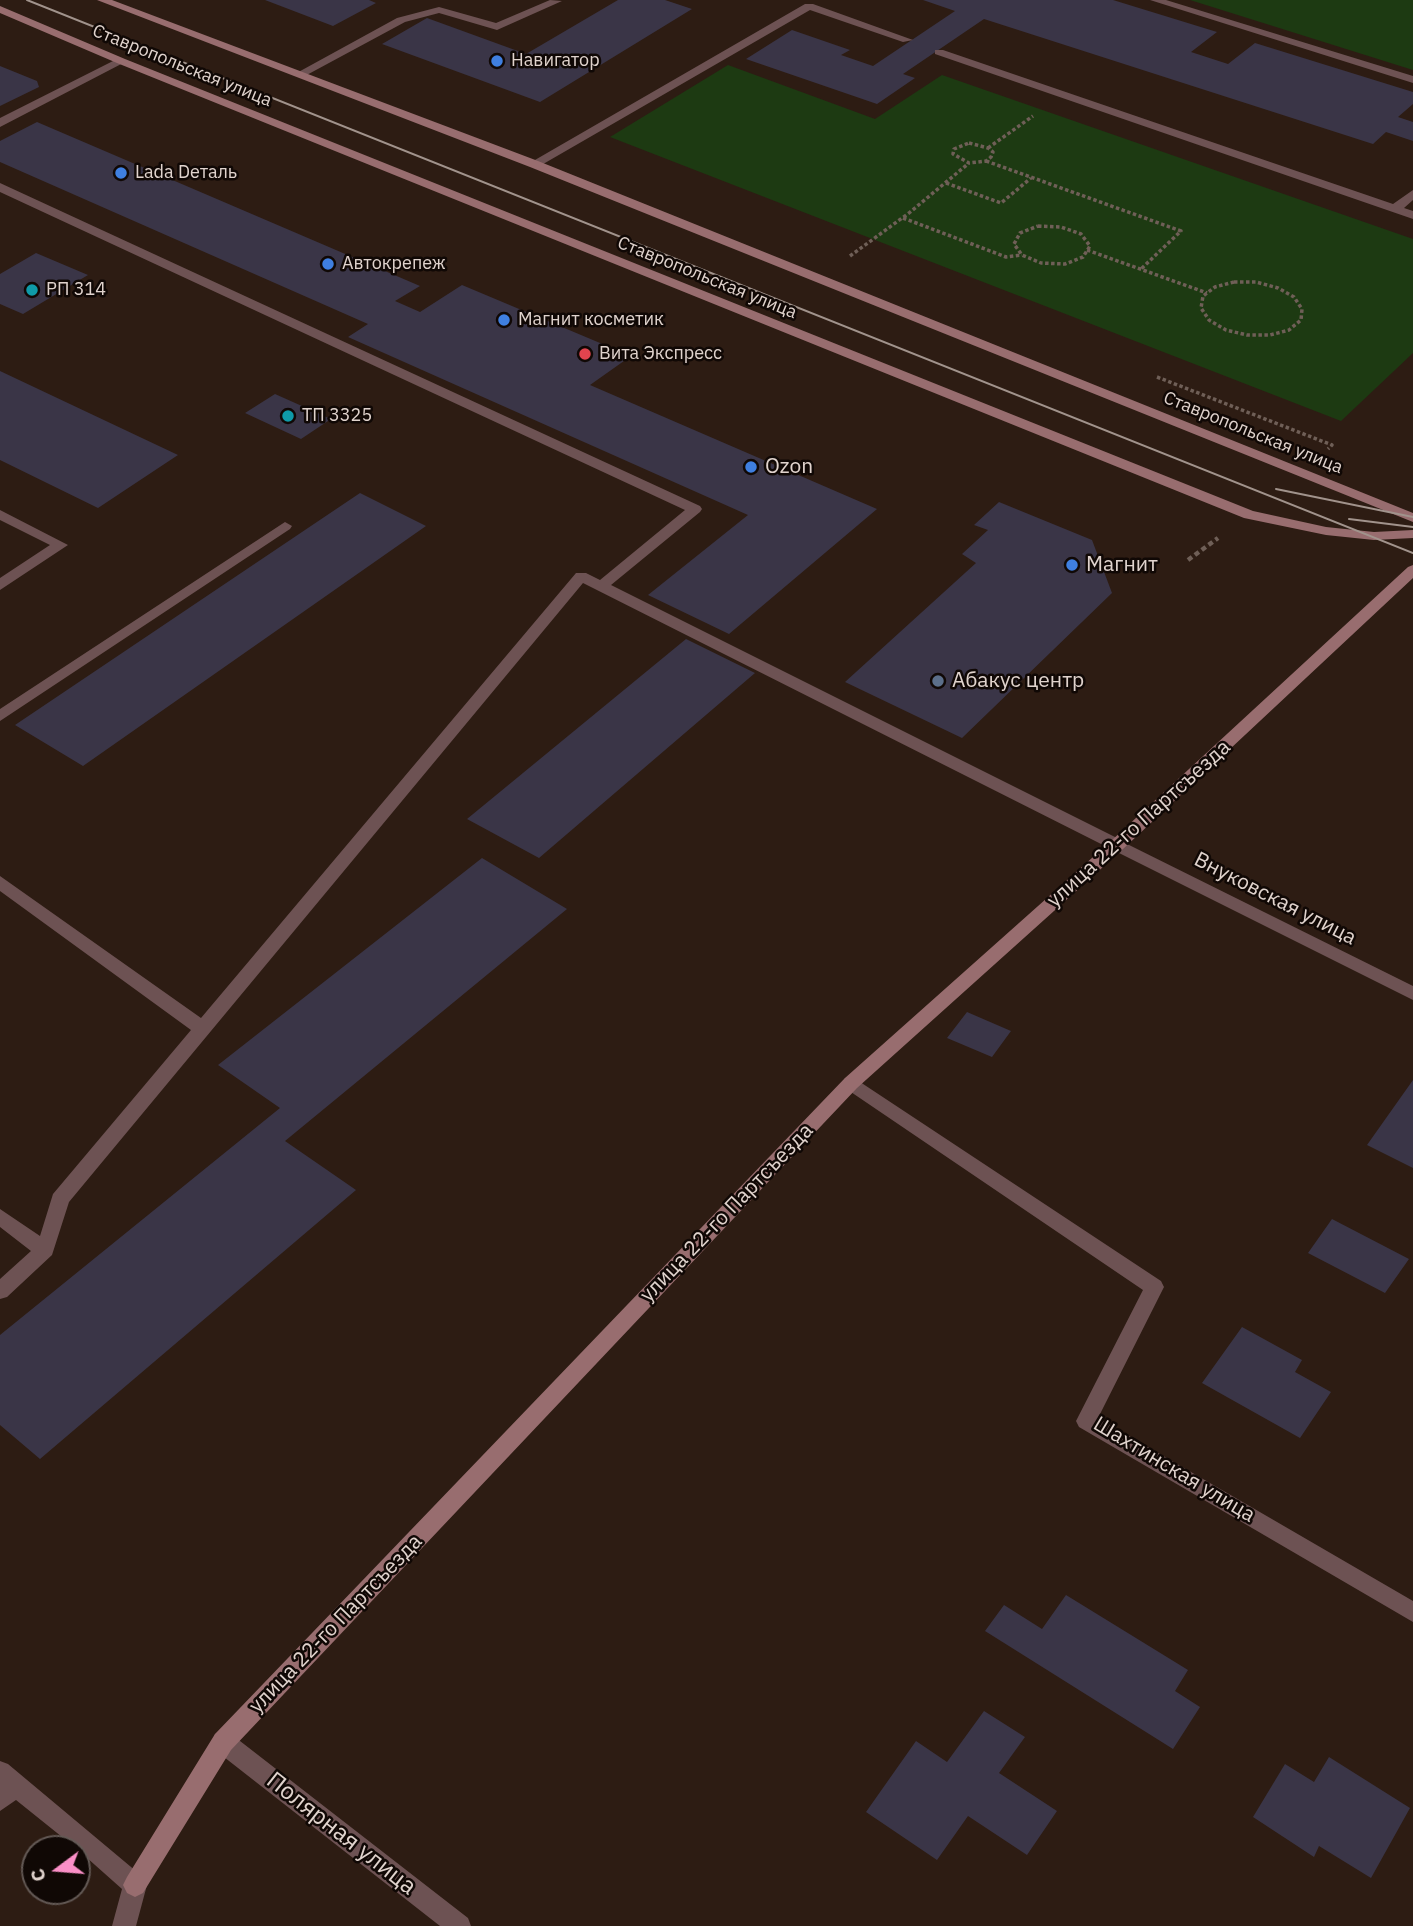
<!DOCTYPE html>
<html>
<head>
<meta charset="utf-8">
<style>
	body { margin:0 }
	#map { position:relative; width:1413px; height:1926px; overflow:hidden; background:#2d1c13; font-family:"IBM Plex Sans",sans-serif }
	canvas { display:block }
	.north { position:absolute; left:21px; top:1835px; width:70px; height:70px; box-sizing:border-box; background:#100805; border:2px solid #635955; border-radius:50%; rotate:254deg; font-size:19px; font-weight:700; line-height:28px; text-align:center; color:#e0d3cd }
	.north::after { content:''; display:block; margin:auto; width:24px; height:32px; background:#fa8fc7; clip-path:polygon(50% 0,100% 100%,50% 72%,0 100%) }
</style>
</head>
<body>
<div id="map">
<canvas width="1413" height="1926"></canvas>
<div class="north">С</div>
</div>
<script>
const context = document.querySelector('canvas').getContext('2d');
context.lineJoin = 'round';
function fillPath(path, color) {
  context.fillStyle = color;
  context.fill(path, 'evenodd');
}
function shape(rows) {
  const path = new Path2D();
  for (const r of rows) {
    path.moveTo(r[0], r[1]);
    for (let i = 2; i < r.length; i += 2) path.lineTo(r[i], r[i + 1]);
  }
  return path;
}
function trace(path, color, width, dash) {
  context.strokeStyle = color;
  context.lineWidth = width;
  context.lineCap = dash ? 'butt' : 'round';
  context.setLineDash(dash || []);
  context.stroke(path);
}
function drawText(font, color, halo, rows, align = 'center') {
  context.font = font + ' "IBM Plex Sans",sans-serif';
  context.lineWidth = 5;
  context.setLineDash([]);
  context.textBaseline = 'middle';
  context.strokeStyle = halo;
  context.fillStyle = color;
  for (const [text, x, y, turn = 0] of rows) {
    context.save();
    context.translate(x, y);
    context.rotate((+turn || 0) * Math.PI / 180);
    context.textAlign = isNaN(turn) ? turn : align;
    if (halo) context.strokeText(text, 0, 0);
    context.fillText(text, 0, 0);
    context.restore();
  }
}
fillPath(shape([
	[1190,0,1413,0,1413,70],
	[728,65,875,119,942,75,1413,239,1413,353,1341,421,610,137]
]), '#1d3a12');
fillPath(shape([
	[265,0,369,0,376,3,333,26],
	[618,0,665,0,692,9,540,102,382,44,427,18,526,54],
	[923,0,1113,0,1217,32,1191,52,1228,64,1255,43,1413,92,1413,104,1398,117,1413,122,1413,141,1386,132,1373,144,984,19,903,74,915,78,877,104,746,59,792,30,850,50,841,55,873,66,955,11],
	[0,66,37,81,39,87,0,106],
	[37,122,420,286,395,301,420,312,462,285,631,356,590,385,877,509,729,634,648,595,748,515,348,337,368,324,0,162,0,141],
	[36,253,88,275,23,314,0,304,0,274],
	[0,371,178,455,98,508,0,460],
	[275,394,331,419,301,439,245,413],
	[360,493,426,526,83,766,15,725],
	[999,502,1092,540,1112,593,962,738,845,682,976,563,962,554,988,530,974,525],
	[686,639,755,673,539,858,467,819],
	[482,858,567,909,285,1141,356,1190,40,1459,0,1425,0,1335,280,1108,218,1065],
	[967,1012,1011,1031,992,1057,947,1038],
	[1413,1080,1413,1168,1367,1145],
	[1332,1219,1409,1259,1385,1293,1308,1253],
	[1242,1327,1302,1360,1295,1372,1331,1392,1300,1438,1202,1383],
	[1066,1595,1188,1670,1175,1691,1200,1707,1173,1749,985,1631,1004,1605,1042,1629],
	[984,1711,1025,1737,999,1773,1057,1811,1027,1855,968,1816,937,1860,866,1812,916,1741,947,1762],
	[1329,1757,1410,1808,1371,1878,1319,1846,1314,1857,1253,1817,1285,1764,1314,1782]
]), '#3a3547');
trace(shape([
	[969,143,988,148,993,152,991,157,986,161,969,163,953,154,954,149,969,143],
	[988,148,1033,116],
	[986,161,1181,231,1141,269],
	[946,183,1001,203,1031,178],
	[903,218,1006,257,1022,255],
	[1038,226,1061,227,1081,234,1090,246,1083,257,1065,264,1041,263,1022,255,1014,244,1020,233,1038,226],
	[1087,250,1207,293],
	[850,256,909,213,969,163],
	[1234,282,1256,282,1278,288,1294,297,1302,309,1301,320,1289,330,1270,335,1247,335,1226,330,1209,320,1201,308,1203,296,1215,287,1234,282],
	[1157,377,1332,445,1328,449]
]), '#6f5f57', 3.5, [3.5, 2.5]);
trace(shape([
	[1188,560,1218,538]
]), '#6f5f57', 4.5, [5, 3.5]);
fillPath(shape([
	[550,0,562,1,497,30,439,13,405,22,303,77,293,75,397,18,439,7,496,23,550,0],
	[1150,0,1166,0,1413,76,1413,83,1150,0],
	[805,4,813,4,913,40,903,42,810,10,538,167,528,164,805,4],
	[935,50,943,50,1393,204,1413,190,1413,200,1404,208,1413,211,1413,219,935,54,935,50],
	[117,59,127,61,0,127,0,118,117,59],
	[0,183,700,506,702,509,700,512,611,585,1123,841,1125,845,1123,849,1111,849,583,583,69,1202,52,1255,7,1297,0,1299,0,1279,31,1251,0,1227,0,1209,40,1236,53,1194,191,1030,0,891,0,876,201,1018,576,573,586,573,600,580,685,510,0,192,0,183],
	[0,510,68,545,0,590,0,578,50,545,0,520,0,510],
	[285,522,292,526,290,529,0,721,0,709,285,522]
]), '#6d5253');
fillPath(shape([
	[1117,839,1413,986,1413,1000,1111,849,1109,845,1111,841,1117,839],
	[851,1076,1161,1281,1164,1287,1098,1418,1413,1601,1413,1622,1079,1427,1076,1421,1143,1290,845,1088,842,1083,845,1078,851,1076],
	[223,1731,231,1734,468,1918,471,1926,440,1926,215,1750,212,1742,215,1734,223,1731],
	[0,1761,8,1764,143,1877,147,1885,136,1926,112,1926,122,1889,77,1849,16,1800,0,1811,0,1761]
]), '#6d5253');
fillPath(shape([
	[97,0,112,0,538,161,1413,513,1413,522,530,167,97,0],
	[0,6,125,59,1253,511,1326,527,1374,532,1413,530,1413,538,1374,540,1326,535,1244,518,117,63,0,13,0,6],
	[1413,565,1413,578,1123,849,857,1088,231,1750,143,1893,135,1897,127,1893,123,1885,127,1877,215,1734,845,1078,1111,841,1408,567,1413,565]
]), '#986d6f');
trace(shape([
	[27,0,1413,553],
	[1276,489,1413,517],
	[1349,519,1413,527]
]), '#a1938c', 2);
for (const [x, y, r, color] of [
	[497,61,7,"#3f7fe0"],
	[121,173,7,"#3f7fe0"],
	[328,264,7,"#3f7fe0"],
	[32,290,7,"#0f9aa8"],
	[504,320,7,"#3f7fe0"],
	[585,354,7,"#e0444e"],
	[288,416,7,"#0f9aa8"],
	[751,467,7,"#3f7fe0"],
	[1072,565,7,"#3f7fe0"],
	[938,681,7,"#5c6f8a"]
]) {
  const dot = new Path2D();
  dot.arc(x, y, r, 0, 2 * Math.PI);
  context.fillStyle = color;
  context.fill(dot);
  trace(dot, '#100805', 2.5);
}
drawText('18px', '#e0d3cd', '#100805', [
	["Навигатор",511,61],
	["Lada Dеталь",135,173],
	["Автокрепеж",342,264],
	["РП 314",46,290],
	["Магнит косметик",518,320],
	["Вита Экспресс",599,354],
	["ТП 3325",302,416]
], 'left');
drawText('18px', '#e0d3cd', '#100805', [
	["Ставропольская улица",182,66,22],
	["Ставропольская улица",707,278,22],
	["Ставропольская улица",1253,433,22]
]);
drawText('21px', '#e0d3cd', '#100805', [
	["Ozon",765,467],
	["Магнит",1086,565],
	["Абакус центр",952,681]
], 'left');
drawText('21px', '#e0d3cd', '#100805', [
	["улица 22-го Партсъезда",1139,824,-42],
	["Внуковская улица",1275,899,27],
	["улица 22-го Партсъезда",727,1213,-46],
	["Шахтинская улица",1174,1470,31],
	["улица 22-го Партсъезда",336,1624,-46]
]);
drawText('24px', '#e0d3cd', '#100805', [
	["Полярная улица",341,1834,38]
]);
</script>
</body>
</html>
